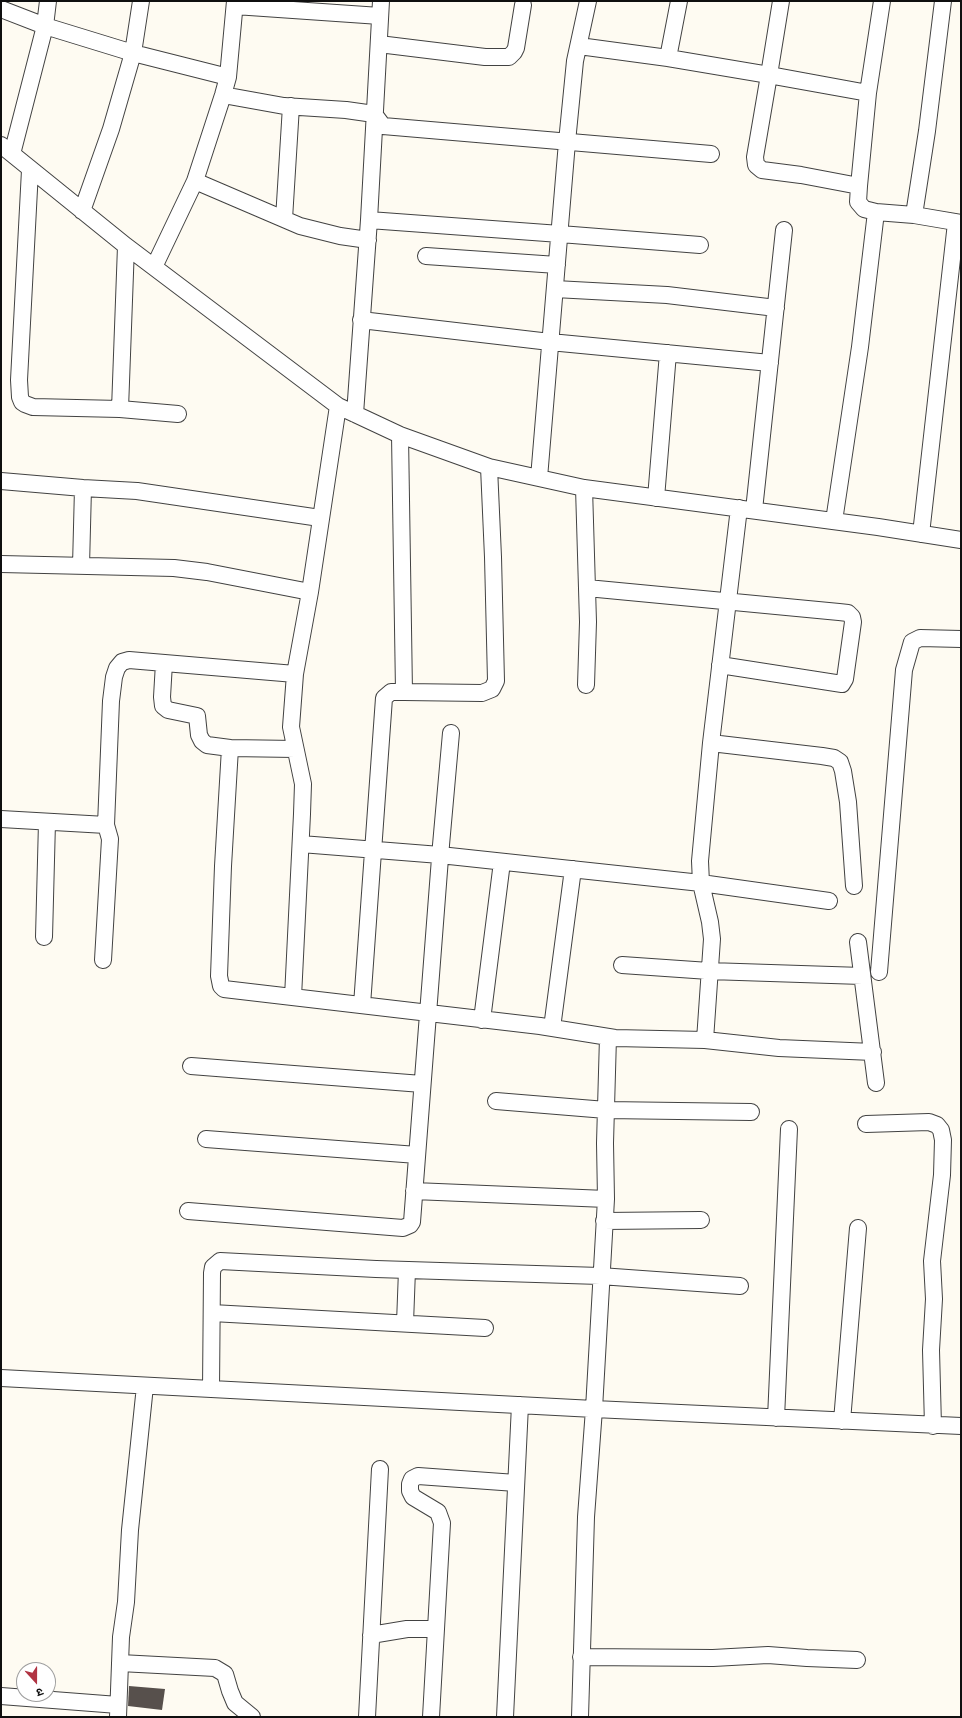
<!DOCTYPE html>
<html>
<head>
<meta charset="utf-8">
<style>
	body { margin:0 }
	#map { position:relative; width:962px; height:1718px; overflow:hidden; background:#fefbf2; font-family:Lora,"Noto Sans Devanagari",serif }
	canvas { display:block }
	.frame { position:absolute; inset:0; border:2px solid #0f0f0f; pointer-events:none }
	.north { position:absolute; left:16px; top:1662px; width:40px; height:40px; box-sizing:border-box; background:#fff; border:1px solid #9f9f9f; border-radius:50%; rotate:159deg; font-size:11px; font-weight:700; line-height:16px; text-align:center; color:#0f0f0f }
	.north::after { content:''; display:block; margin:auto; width:14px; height:18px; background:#b13443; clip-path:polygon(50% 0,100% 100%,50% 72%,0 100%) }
</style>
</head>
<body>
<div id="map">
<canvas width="962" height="1718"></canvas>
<div class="frame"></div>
<div class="north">उ</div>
</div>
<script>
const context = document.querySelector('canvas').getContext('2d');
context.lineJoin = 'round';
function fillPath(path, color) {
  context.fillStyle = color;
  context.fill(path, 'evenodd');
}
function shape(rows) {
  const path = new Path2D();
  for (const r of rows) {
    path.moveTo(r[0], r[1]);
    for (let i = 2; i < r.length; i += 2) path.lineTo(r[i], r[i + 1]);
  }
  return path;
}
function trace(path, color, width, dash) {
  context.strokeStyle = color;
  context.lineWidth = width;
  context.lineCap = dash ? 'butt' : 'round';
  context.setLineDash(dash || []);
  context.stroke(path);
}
fillPath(shape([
	[129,1686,165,1689,162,1710,128,1706]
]), '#57504c');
const minor = shape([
	[235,6,380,16],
	[1,9,45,26,133,53,228,77],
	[379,44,485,57,509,57,514,52,516,48,523,5],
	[579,46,668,58,769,75,868,93,859,186,801,175,762,170,756,165,755,157,769,75,781,1],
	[668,58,679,1],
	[868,93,882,1],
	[223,95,284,106,346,110,374,114,383,126,711,154],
	[1,145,126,246,338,406,400,435,489,467,584,488,878,527,961,540],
	[12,154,45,26,48,1],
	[30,170,19,380,20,397,22,402,25,404,33,407,120,409,178,414],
	[195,181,300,226,340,236,368,240],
	[859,186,858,202,864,209,876,212,914,215,961,223],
	[82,211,111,129,133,53,141,1],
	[914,215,927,131,943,1],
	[284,219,291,106],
	[369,220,560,234,700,245],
	[426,256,557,265],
	[154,267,195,181,223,95,228,77,235,1],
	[555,289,667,295,776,308],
	[361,320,550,342,770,363],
	[120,409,126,246],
	[355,414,369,220,381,1],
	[539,478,567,142,575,61,588,1],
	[1,481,83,488,137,491,320,518],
	[584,488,588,622,586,685],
	[656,498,668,353],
	[754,510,784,230],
	[834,521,860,347,876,212],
	[921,534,956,223],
	[1,564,174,568,207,572,310,592],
	[81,566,83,488],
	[587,588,839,612,848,613,852,617,853,622,845,679,842,684,720,665],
	[164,663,162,697,163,706,168,710,197,716,199,735,202,741,207,745,230,748],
	[404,692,482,693,492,689,496,681,493,557,489,467],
	[711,743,822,756,834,758,840,762,843,771,848,802,854,886],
	[295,749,230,748,223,866,219,976,221,986,224,989,540,1026,615,1038,705,1040,779,1048,873,1052],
	[1,819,106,825,111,701,114,677,117,668,122,662,129,660,295,674,310,592,338,406],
	[301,844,440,855,701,883,829,901],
	[44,937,47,822],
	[858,942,876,1083],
	[103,960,110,839,106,825],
	[622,965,709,971,862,976],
	[879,972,904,670,912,642,920,638,961,639],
	[293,997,302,814,303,784,291,727,295,674],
	[362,1005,384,698,391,692,404,692,400,435],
	[482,1020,502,862],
	[552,1028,573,869],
	[705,1040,712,939,710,922,701,883,700,861,711,743,739,508],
	[191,1066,422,1084],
	[496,1101,606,1110,751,1112],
	[866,1124,929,1122,937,1125,941,1130,943,1140,942,1175,932,1261,934,1299,931,1350,933,1426],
	[206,1139,417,1155],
	[414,1191,606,1199],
	[188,1211,403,1228,410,1225,412,1222,441,845,451,733],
	[604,1221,701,1220],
	[212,1313,485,1328],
	[405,1323,407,1270],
	[1,1378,594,1409,961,1426],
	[211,1389,212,1273,213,1267,220,1261,376,1269,600,1276,740,1286],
	[776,1418,789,1129],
	[842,1421,858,1228],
	[371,1635,407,1629,436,1629],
	[581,1657,713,1658,768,1655,807,1658,857,1660],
	[120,1663,215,1668,225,1674,230,1691,235,1703,252,1717],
	[1,1696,118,1705],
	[118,1717,121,1637,126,1602,130,1530,145,1386],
	[367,1717,380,1469],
	[431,1717,442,1523,438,1512,413,1497,410,1491,410,1484,412,1479,418,1476,516,1483],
	[505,1717,520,1405],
	[580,1717,586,1517,594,1409,606,1199,605,1143,608,1037]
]);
trace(minor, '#424242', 18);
trace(minor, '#fff', 16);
</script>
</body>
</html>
